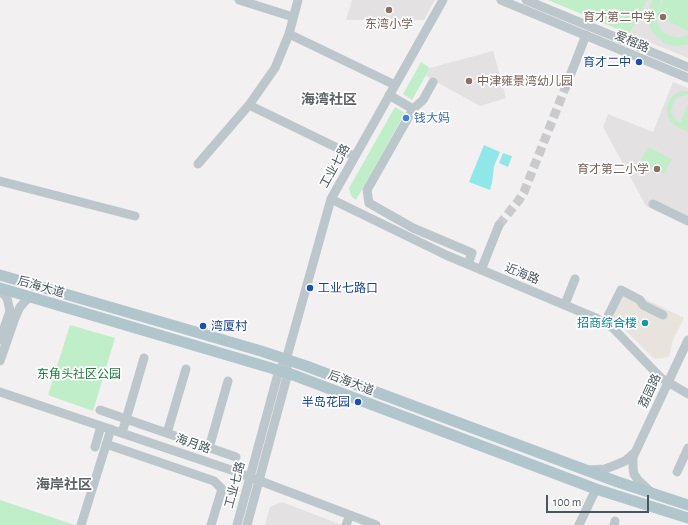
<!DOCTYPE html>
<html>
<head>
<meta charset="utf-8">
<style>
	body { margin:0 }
	#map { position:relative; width:688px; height:525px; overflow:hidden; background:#f2f0f0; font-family:"Alegreya Sans",sans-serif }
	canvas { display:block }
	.scale { position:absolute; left:546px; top:495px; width:103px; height:18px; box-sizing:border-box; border:2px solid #48575d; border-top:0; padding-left:5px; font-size:12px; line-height:14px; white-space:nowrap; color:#48575d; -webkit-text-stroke:3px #fff; paint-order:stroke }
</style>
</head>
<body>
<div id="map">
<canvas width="688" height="525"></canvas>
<div class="scale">100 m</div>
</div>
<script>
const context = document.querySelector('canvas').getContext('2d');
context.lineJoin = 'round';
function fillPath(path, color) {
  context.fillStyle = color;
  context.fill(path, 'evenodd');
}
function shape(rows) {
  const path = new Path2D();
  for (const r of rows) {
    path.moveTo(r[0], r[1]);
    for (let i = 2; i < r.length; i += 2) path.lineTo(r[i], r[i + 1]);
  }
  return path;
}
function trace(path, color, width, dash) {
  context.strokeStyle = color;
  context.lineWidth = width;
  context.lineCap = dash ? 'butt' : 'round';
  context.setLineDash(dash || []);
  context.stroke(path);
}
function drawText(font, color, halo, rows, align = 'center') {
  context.font = font + ' "Alegreya Sans","Noto Sans SC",sans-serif';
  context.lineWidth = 3.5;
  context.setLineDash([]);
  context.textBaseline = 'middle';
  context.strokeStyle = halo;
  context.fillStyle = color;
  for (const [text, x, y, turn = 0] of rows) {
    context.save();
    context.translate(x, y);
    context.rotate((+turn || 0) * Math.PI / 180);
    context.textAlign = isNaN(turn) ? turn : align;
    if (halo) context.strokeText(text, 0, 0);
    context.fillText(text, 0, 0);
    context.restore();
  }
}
fillPath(shape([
	[619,286,684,318,673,340,669,357,655,359,651,356,612,317,606,315]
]), '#e9e3dd');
fillPath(shape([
	[352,0,435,0,424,20,346,20],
	[647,0,688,0,688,58,629,34],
	[493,51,506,98,480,106,426,76,430,68],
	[673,82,688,88,688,226,646,206,603,127,608,114,653,132],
	[282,502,342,525,265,525,270,507]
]), '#e3e1e2');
fillPath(shape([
	[548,0,647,0,629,34],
	[652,0,661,0,656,14,663,0,688,0,688,31,656,15,658,25,664,33,673,37,678,38,688,35,688,44,678,46,671,45,664,43,654,34,650,28,648,15],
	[421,62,430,68,412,100,403,94],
	[682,91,688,91,688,95,682,96,677,98,673,103,671,112,675,120,680,123,688,104,688,132,674,125,669,119,667,112,667,105,670,99,675,94],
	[395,107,405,113,356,200,351,196,349,188],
	[648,147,672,159,664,174,640,162],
	[70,325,115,338,93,411,48,395],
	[0,500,75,525,0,525]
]), '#c0eec9');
fillPath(shape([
	[484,145,500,152,494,166,492,183,490,190,469,182],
	[503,153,512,156,508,167,499,163]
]), '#8fe7e9');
trace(shape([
	[499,225,519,200,524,192,566,86]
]), '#c8cacb', 9, [9, 4.5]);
trace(shape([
	[239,0,293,17],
	[501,0,688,78],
	[526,0,688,67],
	[289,34,395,85],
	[433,82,423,100,413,109,367,190,369,203,413,228,472,253,468,264],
	[566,86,586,35],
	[389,95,413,109],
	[249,105,354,156],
	[198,164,249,105,275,68,289,34,298,0],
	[0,181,135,216],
	[331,199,446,255,598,319,613,328,661,378,688,394],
	[653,204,688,221],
	[481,270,499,225],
	[0,290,7,298,10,311,0,340],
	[565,304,575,279],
	[605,322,621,290,640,300,643,305,663,315],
	[0,361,15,318,20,307,29,297],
	[0,392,234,471,376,525],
	[100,410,236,457],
	[122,433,144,358],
	[167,433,186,369],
	[106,444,214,481,222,489,211,525],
	[95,447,101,426],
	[209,448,228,381],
	[588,470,605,469,613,466,625,461,634,453],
	[677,472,688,448],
	[650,491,638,480,634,474,633,468,633,457,688,340],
	[81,525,111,429],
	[237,525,279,370,286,360,331,199,443,0],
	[247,525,288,373,287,368],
	[346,525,350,515],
	[579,525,596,489],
	[614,525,615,521]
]), '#bcc7cc', 9);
trace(shape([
	[0,275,261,351,306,366,618,482,688,505],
	[0,288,288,373,596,489,688,518]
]), '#b1c5cd', 11);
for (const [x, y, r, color] of [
	[389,10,4,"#8d6e63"],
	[663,17,4,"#8d6e63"],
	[639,62,4,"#1a4fb4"],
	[469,81,4,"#8d6e63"],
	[406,118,4,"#3f7fe0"],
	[657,169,4,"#8d6e63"],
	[310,288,4,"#1a4fb4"],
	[645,323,4,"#0f9aa8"],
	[203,326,4,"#1a4fb4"],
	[358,402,4,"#1a4fb4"]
]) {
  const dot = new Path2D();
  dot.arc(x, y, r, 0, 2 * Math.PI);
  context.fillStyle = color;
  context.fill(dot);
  trace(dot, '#fff', 1.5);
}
drawText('12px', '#785e54', '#fff', [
	["育才第二中学",655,17],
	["东湾小学",389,24,"center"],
	["中津雍景湾幼儿园",477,81,"left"],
	["育才第二小学",649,169]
], 'right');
drawText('12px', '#48575d', '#fff', [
	["爱榕路",632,42,23],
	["工业七路",335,166,-61],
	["近海路",522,274,22],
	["后海大道",41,287,16],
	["后海大道",351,383,21],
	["荔园路",650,391,-65],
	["海月路",193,444,19],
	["工业七路",235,485,-75]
]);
drawText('12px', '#164399', '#fff', [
	["育才二中",631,62],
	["工业七路口",318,288,"left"],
	["湾厦村",211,326,"left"],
	["半岛花园",350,402]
], 'right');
drawText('12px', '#366cbe', '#fff', [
	["钱大妈",414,118]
], 'left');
drawText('12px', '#0d838f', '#fff', [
	["招商综合楼",637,323]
], 'right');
drawText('12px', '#1b7c39', '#fff', [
	["东角头社区公园",79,374]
]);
drawText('bold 14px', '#5d6264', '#fff', [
	["海湾社区",329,100],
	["海岸社区",64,485]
]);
</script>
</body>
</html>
